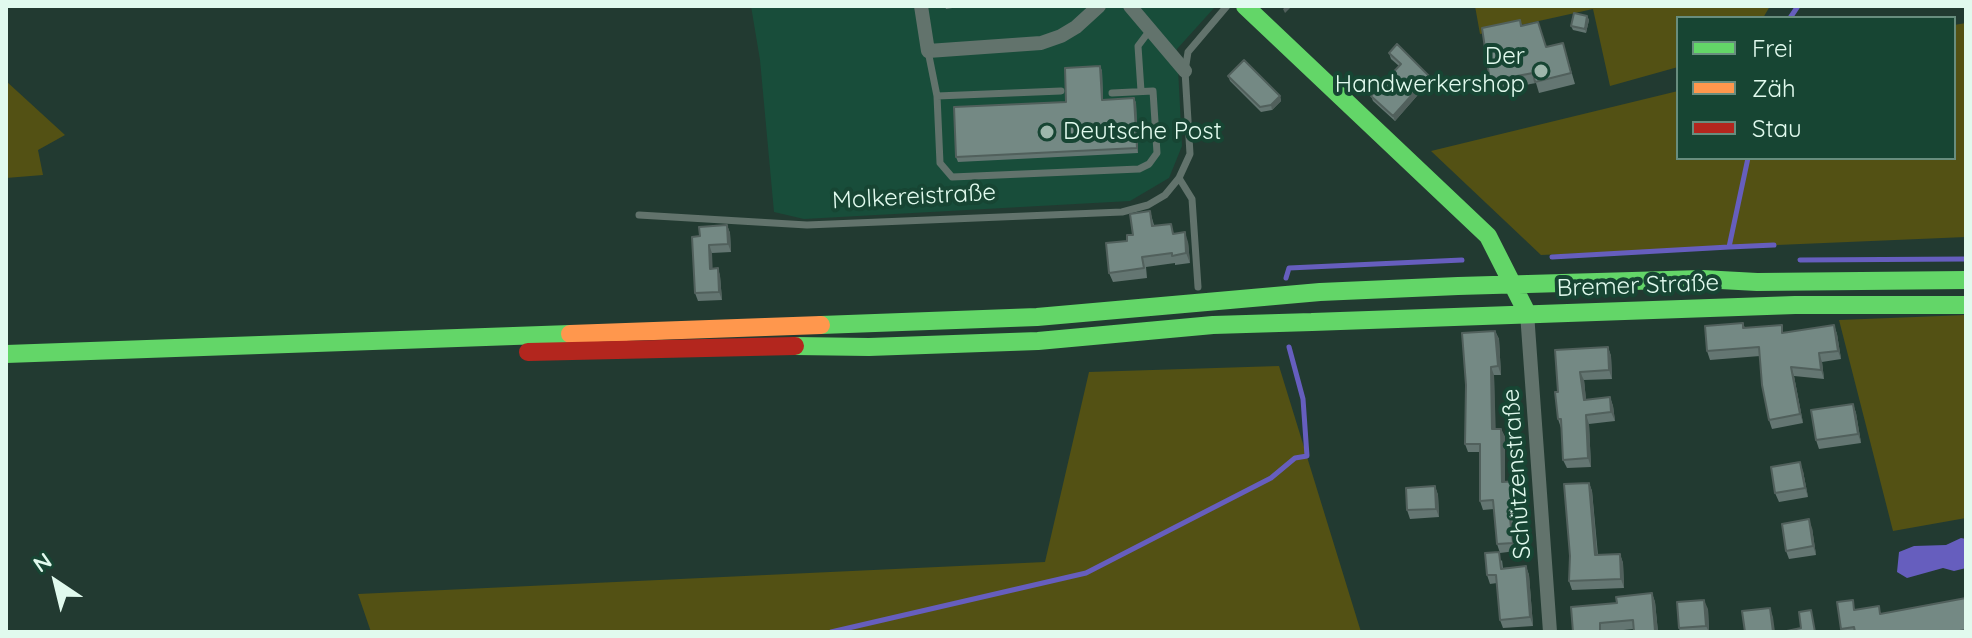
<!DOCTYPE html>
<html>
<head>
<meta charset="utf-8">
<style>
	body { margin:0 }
	#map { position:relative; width:1972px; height:638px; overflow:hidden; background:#223a31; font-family:Quicksand,sans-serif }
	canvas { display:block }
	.frame { position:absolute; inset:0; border:8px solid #e1faee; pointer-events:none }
	.legend { position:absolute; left:1676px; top:16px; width:280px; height:144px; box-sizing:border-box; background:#174533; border:2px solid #688d7e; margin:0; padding:10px 14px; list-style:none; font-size:24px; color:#e1faee }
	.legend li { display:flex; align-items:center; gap:16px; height:40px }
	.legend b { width:40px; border:2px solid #688d7e }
	.north { position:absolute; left:16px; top:542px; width:80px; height:80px; -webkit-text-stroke:6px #174533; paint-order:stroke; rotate:325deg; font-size:22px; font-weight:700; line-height:32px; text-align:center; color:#e1faee }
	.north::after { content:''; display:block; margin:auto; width:28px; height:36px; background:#e1faee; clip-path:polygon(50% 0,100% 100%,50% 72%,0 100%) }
</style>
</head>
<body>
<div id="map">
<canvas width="1972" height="638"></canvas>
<div class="frame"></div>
<ul class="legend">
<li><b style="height:10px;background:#63d668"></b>Frei</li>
<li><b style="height:10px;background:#ff974d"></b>Zäh</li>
<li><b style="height:10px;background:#b3261e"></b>Stau</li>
</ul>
<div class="north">N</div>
</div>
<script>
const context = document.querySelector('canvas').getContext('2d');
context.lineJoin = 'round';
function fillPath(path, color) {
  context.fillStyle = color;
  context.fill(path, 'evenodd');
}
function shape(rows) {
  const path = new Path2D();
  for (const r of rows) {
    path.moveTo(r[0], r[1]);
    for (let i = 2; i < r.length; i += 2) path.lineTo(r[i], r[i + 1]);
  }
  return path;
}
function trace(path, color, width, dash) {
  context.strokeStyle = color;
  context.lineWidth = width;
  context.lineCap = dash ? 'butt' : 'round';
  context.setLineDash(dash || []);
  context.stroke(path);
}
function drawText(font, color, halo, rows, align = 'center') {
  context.font = font + ' Quicksand,sans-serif';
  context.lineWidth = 8;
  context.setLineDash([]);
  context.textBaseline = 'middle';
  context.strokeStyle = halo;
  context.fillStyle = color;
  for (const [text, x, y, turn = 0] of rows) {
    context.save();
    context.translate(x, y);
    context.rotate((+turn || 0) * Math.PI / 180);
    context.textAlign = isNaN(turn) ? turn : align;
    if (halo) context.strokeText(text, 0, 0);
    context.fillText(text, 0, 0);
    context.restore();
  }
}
fillPath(shape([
	[751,6,1211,6,1214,8,1177,49,1182,146,1169,178,1130,201,804,219,774,212,760,60]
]), '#184d3a');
fillPath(shape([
	[1475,6,1770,6,1763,18,1678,18,1678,67,1610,86,1593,9,1480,34],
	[1966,23,1966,237,1541,255,1431,151,1678,91,1678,158,1954,158,1954,25],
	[6,81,65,135,38,150,43,175,6,178],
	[1966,315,1966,518,1893,531,1839,320],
	[1279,366,1361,632,371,632,358,594,1045,562,1089,372]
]), '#535114');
fillPath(shape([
	[1961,538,1966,539,1966,568,1954,571,1943,568,1907,578,1897,572,1899,552,1914,546,1946,545]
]), '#665ebe');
trace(shape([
	[1790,18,1798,6],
	[1729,247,1774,245],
	[1552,257,1729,247,1748,158],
	[1800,260,1966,259],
	[1286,278,1289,268,1462,260],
	[831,632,1086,573,1271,478,1295,458,1307,456,1303,399,1289,347]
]), '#665ebe', 5);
trace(shape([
	[928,51,937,96,940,163,952,177,1139,169,1149,164,1157,153,1153,91,1112,93],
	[1141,91,1138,46,1150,30],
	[937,96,1061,91],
	[1179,178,1192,199,1198,287],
	[639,215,807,225,1122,212,1148,205,1165,195,1179,178,1190,154,1185,71,1188,52,1227,6]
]), '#62736c', 7);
trace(shape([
	[921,6,928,51,1041,43,1061,36,1076,27,1099,6],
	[1130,6,1185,71],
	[1527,313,1550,632]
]), '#62736c', 14);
trace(shape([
	[1245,6,1488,236,1527,313],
	[1458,286,1702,279,1757,282,1966,280],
	[1312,322,1795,305,1966,305],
	[821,325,1037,317,1320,292,1458,286],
	[795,346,869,347,1038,341,1213,325,1312,322],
	[6,354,570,334]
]), '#63d668', 18);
trace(shape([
	[570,334,821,325]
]), '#ff974d', 18);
trace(shape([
	[528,352,795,346]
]), '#b3261e', 18);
fillPath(shape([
	[945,6,965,6,946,9],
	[1587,16,1589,20,1586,33,1573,30,1571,26],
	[1520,20,1522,26,1546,47,1563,43,1575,84,1539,93,1536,83,1493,91,1490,81],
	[1389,53,1429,76,1430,81,1395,121,1373,101,1371,96,1399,66,1391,59],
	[1100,66,1102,71,1103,100,1134,98,1136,103,1138,153,958,162,956,157,1066,102],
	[1228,76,1280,96,1281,101,1272,110,1261,112,1230,81],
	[1150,211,1154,225,1175,234,1188,242,1190,263,1175,265,1175,263,1146,267,1147,278,1113,282,1109,273,1127,241],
	[727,225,730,233,731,252,712,253,712,268,718,268,720,276,722,300,698,301,695,293,700,236],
	[1743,323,1745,328,1784,333,1834,325,1837,334,1841,359,1822,362,1824,379,1794,376,1803,423,1772,429,1769,420,1760,356,1710,360,1707,351],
	[1495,331,1499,339,1501,375,1494,375,1495,429,1501,429,1505,437,1505,482,1521,490,1523,527,1514,528,1516,551,1500,553,1497,544,1494,509,1483,510,1480,501,1480,452,1468,452,1465,444,1466,385],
	[1608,347,1611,356,1612,379,1584,380,1586,400,1610,397,1613,406,1615,421,1589,424,1591,467,1567,468,1563,460,1561,428,1558,419,1558,392],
	[1853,404,1856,413,1861,443,1819,449,1816,440],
	[1803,471,1808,497,1779,502,1775,493],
	[1589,483,1592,491,1598,555,1620,554,1623,563,1624,588,1572,590,1569,581],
	[1435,486,1438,495,1439,517,1410,519,1407,510],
	[1812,528,1816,555,1789,559,1786,551],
	[1502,560,1503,568,1526,566,1529,575,1533,626,1503,628,1500,620,1497,583,1490,584,1487,575],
	[1652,593,1655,602,1658,632,1634,632,1634,629,1603,632,1573,632,1617,603],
	[1966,598,1966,632,1842,632,1841,629,1856,609,1882,614],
	[1708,609,1709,632,1680,632,1679,628]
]), '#647672');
fillPath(shape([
	[1286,6,1292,6,1285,13,1283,9],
	[1587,16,1589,20,1586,33,1585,29],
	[1100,66,1102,71,1103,104,1102,100],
	[1429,76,1430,81,1395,121,1393,116],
	[1280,96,1281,101,1272,110,1271,105],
	[1134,98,1136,103,1138,153,1137,148],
	[727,225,730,233,731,252,728,244],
	[1185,232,1188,242,1190,263,1186,253],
	[709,245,712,253,713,276,710,269],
	[718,268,720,276,722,300,719,292],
	[1834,325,1837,334,1841,359,1838,351],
	[1495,331,1499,339,1501,375,1498,366],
	[1608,347,1611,356,1612,379,1609,370],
	[1819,353,1822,362,1824,379,1821,370],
	[1491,367,1494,375,1496,437,1492,429],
	[1791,367,1794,376,1803,423,1800,414],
	[1580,372,1584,380,1587,409,1584,400],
	[1610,397,1613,406,1615,421,1611,412],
	[1853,404,1856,413,1861,443,1858,434],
	[1586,415,1589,424,1591,467,1588,458],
	[1501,429,1505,437,1505,491,1502,482],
	[1800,462,1803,471,1808,497,1805,488],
	[1518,481,1521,490,1523,527,1520,518],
	[1589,483,1592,491,1598,564,1595,555],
	[1435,486,1438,495,1439,517,1436,509],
	[1510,519,1514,528,1516,551,1513,543],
	[1809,519,1812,528,1816,555,1813,546],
	[1620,554,1623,563,1624,588,1621,579],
	[1526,566,1529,575,1533,626,1530,617],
	[1652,593,1655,602,1658,632,1655,631],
	[1704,600,1708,609,1709,632,1706,626],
	[1770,608,1773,617,1775,632,1773,632]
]), '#51605c');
const building = shape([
	[1574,13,1587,16,1585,29,1571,26,1574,13],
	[1520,20,1521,26,1538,22,1546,47,1563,43,1571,73,1535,82,1533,73,1490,81,1482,28,1520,20],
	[1397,44,1429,76,1393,116,1371,96,1401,64,1389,53,1397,44],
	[1244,60,1280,96,1271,105,1260,107,1228,76,1244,60],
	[1100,66,1102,100,1134,98,1137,148,956,157,954,107,1066,102,1065,68,1100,66],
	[1150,211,1152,226,1171,224,1173,234,1185,232,1186,253,1172,256,1172,253,1142,257,1144,268,1109,273,1106,243,1127,241,1127,235,1133,235,1130,214,1150,211],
	[727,225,728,244,709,245,710,269,718,268,719,292,695,293,692,237,700,236,699,227,727,225],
	[1743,323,1743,328,1782,325,1782,333,1834,325,1838,351,1819,353,1821,370,1791,367,1800,414,1769,420,1762,385,1759,347,1707,351,1705,326,1743,323],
	[1495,331,1498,366,1491,367,1492,429,1501,429,1502,482,1518,481,1520,518,1510,519,1513,543,1497,544,1493,500,1480,501,1480,444,1465,444,1466,385,1462,333,1495,331],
	[1608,347,1609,370,1580,372,1584,400,1610,397,1611,412,1586,415,1588,458,1563,460,1561,419,1558,419,1555,392,1558,392,1555,350,1608,347],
	[1853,404,1858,434,1816,440,1811,410,1853,404],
	[1800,462,1805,488,1775,493,1771,467,1800,462],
	[1589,483,1595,555,1620,554,1621,579,1569,581,1570,556,1564,484,1589,483],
	[1435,486,1436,509,1407,510,1406,488,1435,486],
	[1809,519,1813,546,1786,551,1782,524,1809,519],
	[1499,552,1501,569,1526,566,1530,617,1500,620,1496,575,1487,575,1485,553,1499,552],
	[1652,593,1655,631,1634,632,1633,620,1600,623,1600,631,1573,632,1571,607,1617,603,1616,597,1652,593],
	[1966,598,1966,630,1954,632,1855,632,1854,627,1841,629,1837,602,1853,600,1854,610,1879,606,1880,614,1966,598],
	[1704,600,1706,626,1679,628,1677,602,1704,600],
	[1770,608,1773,632,1745,632,1742,611,1770,608],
	[1811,610,1815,632,1782,632,1801,628,1799,612,1811,610]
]);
fillPath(building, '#748984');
trace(building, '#51605c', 2);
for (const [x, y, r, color] of [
	[1541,71,8,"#9eb7ac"],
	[1047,132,8,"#9eb7ac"]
]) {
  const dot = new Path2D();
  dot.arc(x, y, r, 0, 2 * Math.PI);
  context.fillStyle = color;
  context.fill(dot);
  trace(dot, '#174533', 3);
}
drawText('24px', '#e1faee', '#174533', [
	["Der",1525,57],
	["Handwerkershop",1525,85],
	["Deutsche Post",1063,132,"left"]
], 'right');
drawText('24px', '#e1faee', '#174533', [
	["Molkereistraße",914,197,-3],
	["Bremer Straße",1638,286,-2],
	["Schützenstraße",1517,474,-94]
]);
</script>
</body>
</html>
